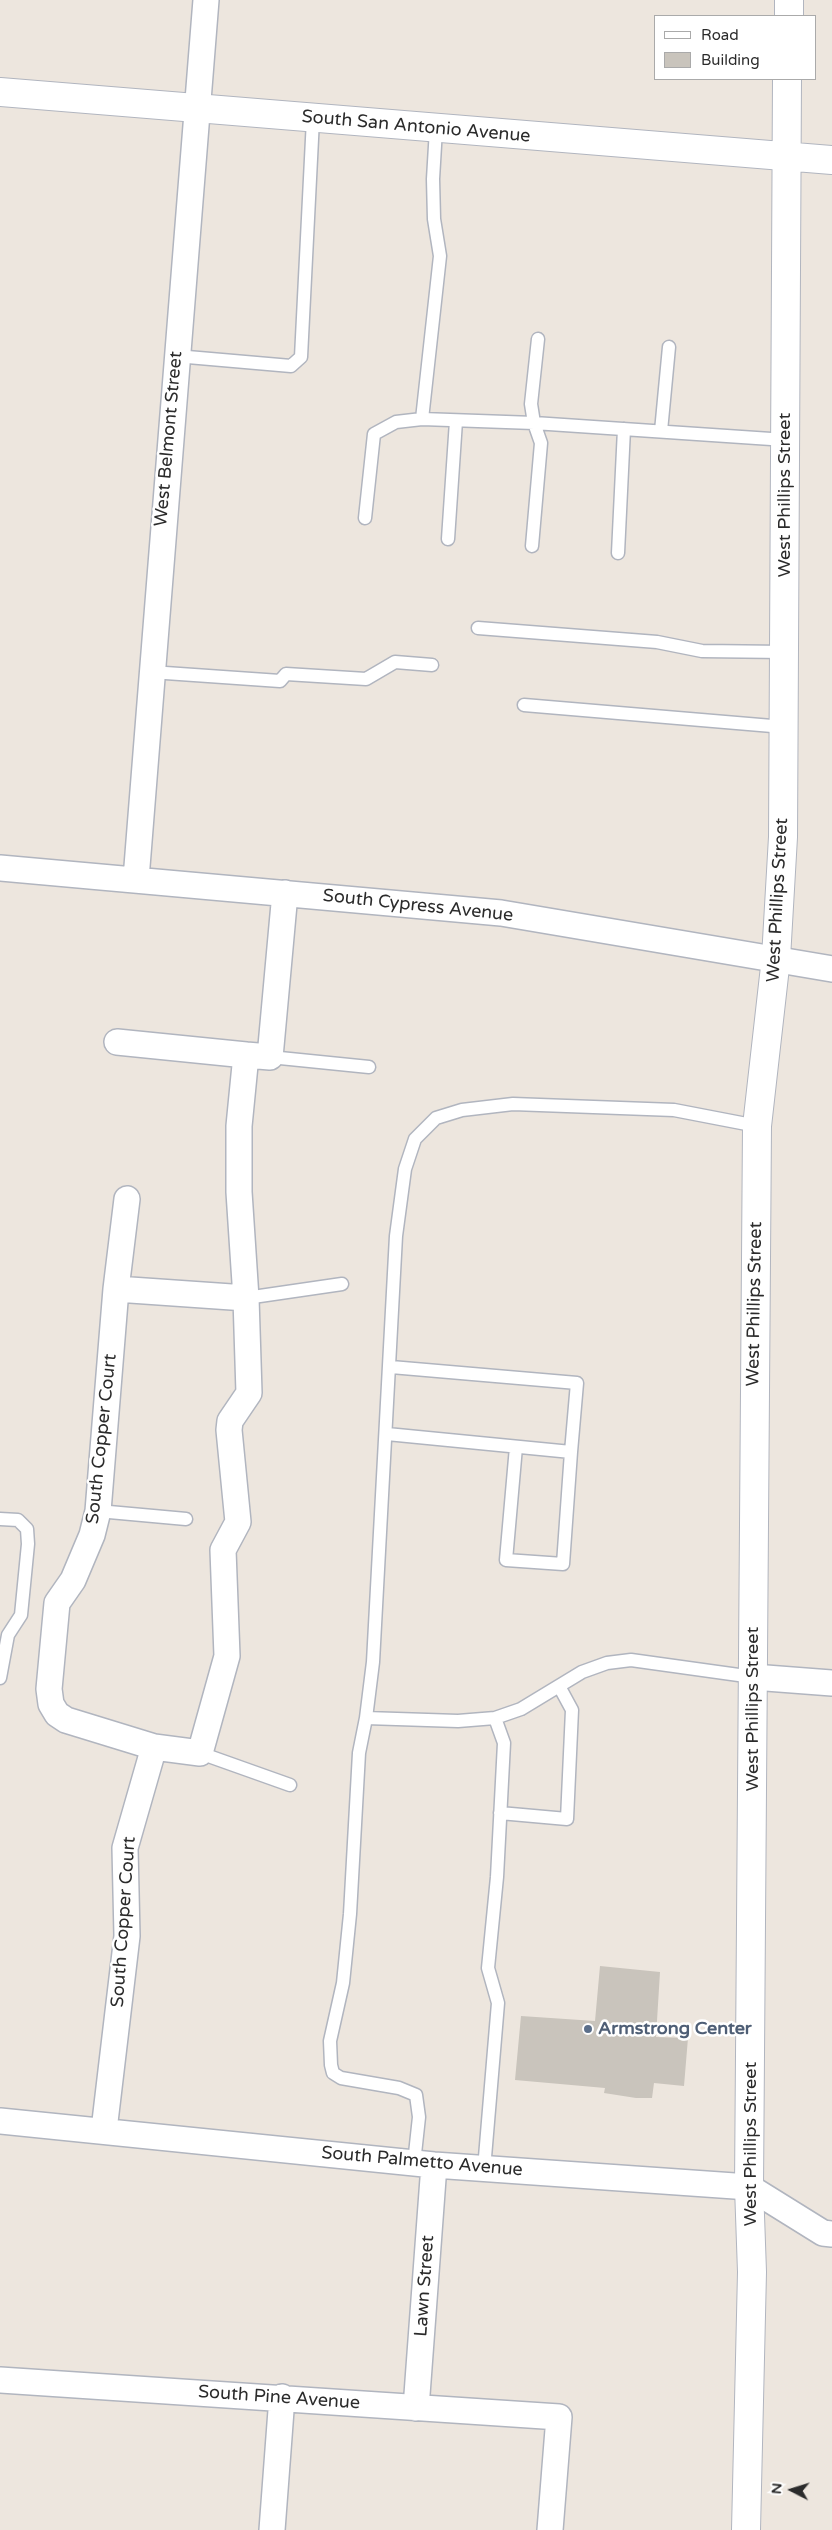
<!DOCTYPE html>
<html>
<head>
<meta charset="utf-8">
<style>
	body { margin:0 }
	#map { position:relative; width:832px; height:2530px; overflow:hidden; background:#ede6de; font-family:"Varela Round",sans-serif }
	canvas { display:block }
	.legend { position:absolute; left:654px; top:15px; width:162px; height:65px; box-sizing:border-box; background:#fff; border:1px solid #aaa; margin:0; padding:6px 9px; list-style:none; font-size:15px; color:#2b2b2b }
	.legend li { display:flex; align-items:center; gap:10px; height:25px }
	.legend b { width:25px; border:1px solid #aaa }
	.north { position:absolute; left:767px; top:2465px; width:50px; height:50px; -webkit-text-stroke:4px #fff; paint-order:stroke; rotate:275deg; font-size:14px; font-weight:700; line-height:20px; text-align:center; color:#2b2b2b }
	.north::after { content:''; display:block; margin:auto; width:18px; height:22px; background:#2b2b2b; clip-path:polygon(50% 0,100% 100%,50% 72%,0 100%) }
</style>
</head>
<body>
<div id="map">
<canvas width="832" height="2530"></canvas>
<ul class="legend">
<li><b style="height:6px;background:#fff"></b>Road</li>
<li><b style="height:14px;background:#c9c4bc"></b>Building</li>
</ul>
<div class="north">N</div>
</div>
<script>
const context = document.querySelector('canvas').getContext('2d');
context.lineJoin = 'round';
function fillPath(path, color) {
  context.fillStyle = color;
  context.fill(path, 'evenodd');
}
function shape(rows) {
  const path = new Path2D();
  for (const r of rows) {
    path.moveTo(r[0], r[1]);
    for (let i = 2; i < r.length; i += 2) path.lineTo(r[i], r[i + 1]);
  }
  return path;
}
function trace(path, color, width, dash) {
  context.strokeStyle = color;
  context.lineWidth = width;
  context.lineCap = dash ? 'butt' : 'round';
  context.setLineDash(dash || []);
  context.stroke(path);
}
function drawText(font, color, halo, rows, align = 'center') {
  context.font = font + ' "Varela Round",sans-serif';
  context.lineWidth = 5;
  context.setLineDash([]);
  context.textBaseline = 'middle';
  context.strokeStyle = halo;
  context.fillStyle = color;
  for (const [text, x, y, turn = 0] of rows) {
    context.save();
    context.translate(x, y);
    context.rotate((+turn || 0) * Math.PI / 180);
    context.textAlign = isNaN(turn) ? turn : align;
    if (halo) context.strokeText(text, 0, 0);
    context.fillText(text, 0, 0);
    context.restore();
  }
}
fillPath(shape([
	[600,1966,660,1972,656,2037,688,2038,684,2086,654,2083,652,2098,636,2098,604,2093,605,2088,515,2080,521,2016,595,2021]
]), '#c9c4bc');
const service = shape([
	[176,356,291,366,301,357,313,119],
	[422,419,440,256,434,219,433,179,436,129],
	[661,431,669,347],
	[365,518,374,434,396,422,422,419,534,423,786,440],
	[448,539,456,421],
	[532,546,541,443,534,423,531,404,538,339],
	[618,553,624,429],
	[478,628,657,642,702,651,785,652],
	[151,672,280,681,286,674,366,679,395,662,432,665],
	[524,705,784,727],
	[270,1057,369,1067],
	[246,1298,342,1284],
	[387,1434,571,1452,577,1383,391,1367],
	[516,1447,506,1560,563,1564,571,1452],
	[98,1511,186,1519],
	[0,1519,18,1520,27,1529,28,1544,21,1615,8,1635,0,1678],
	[366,1718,458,1721,495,1718,521,1709,582,1672,607,1663,631,1660,753,1677],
	[200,1753,290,1785],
	[500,1813,567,1819,572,1710,559,1686],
	[414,2163,419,2117,416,2095,399,2088,341,2078,333,2073,331,2065,330,2041,343,1983,350,1914,359,1753,366,1718,373,1662,396,1236,405,1169,415,1139,436,1118,462,1110,513,1104,674,1110,757,1126],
	[484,2169,498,2003,488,1968,497,1877,504,1743,495,1718]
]);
const minor = shape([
	[0,868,501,913,832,969],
	[136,879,206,0],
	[117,1042,246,1055,239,1126,239,1192,246,1298,249,1393,230,1421,229,1430,238,1522,223,1550,227,1656,200,1753,154,1747],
	[246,1055,270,1057,285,893],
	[127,1199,116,1289,246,1298],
	[753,1677,832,1683],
	[0,2121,434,2165,749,2187,823,2233,832,2234],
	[104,2130,127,1936,125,1848,154,1747,66,1720,57,1714,51,1704,49,1689,57,1603,73,1580,92,1535,98,1511,116,1289],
	[0,2380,559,2417,550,2530],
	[416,2408,434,2165],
	[272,2530,282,2397]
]);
const tertiary = shape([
	[789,16,789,0],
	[0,92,832,160],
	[746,2530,752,2272,749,2187,757,1126,776,958,783,837,787,79]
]);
trace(service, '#b1b5bf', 15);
trace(minor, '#b1b5bf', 28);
trace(tertiary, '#b1b5bf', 30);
trace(service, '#fff', 12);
trace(minor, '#fff', 25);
trace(tertiary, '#fff', 28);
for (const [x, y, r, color] of [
	[588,2029,5,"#5c6f8a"]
]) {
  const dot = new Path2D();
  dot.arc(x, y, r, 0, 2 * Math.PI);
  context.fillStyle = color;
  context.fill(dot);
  trace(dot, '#fff', 2);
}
drawText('18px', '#2b2b2b', '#fff', [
	["South San Antonio Avenue",416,127,5],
	["West Belmont Street",169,439,-85],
	["West Phillips Street",785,495,-90],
	["West Phillips Street",778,900,-87],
	["South Cypress Avenue",418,906,6],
	["West Phillips Street",755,1304,-89],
	["South Copper Court",102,1439,-84],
	["West Phillips Street",753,1709,-90],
	["South Copper Court",124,1922,-86],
	["West Phillips Street",751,2144,-90],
	["South Palmetto Avenue",422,2162,5],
	["Lawn Street",425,2286,-86],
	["South Pine Avenue",279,2398,4]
]);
drawText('bold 18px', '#4e5e75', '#fff', [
	["Armstrong Center",598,2029]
], 'left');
</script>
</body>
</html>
